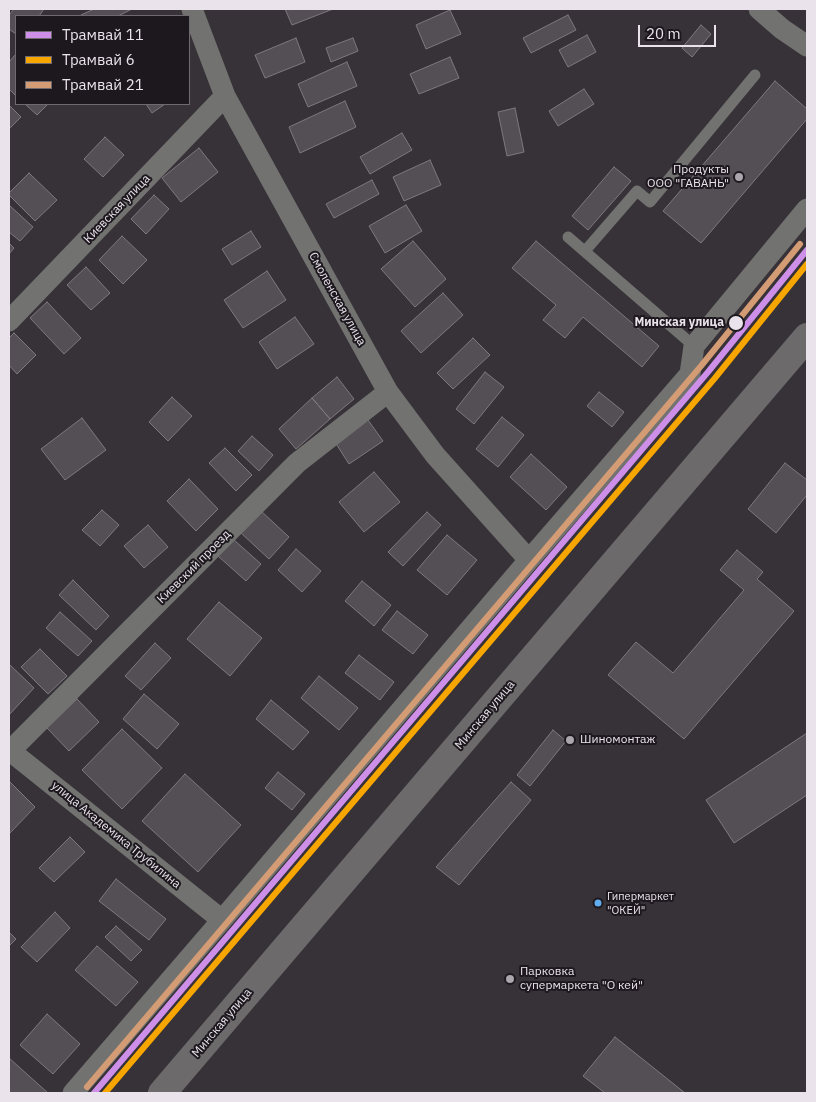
<!DOCTYPE html>
<html>
<head>
<meta charset="utf-8">
<style>
	body { margin:0 }
	#map { position:relative; width:816px; height:1102px; overflow:hidden; background:#373238; font-family:"IBM Plex Sans",sans-serif }
	canvas { display:block }
	.frame { position:absolute; inset:0; border:10px solid #eae3ec; pointer-events:none }
	.legend { position:absolute; left:15px; top:15px; width:175px; height:90px; box-sizing:border-box; background:#1d181e; border:1px solid #6f6970; margin:0; padding:6px 9px; list-style:none; font-size:15px; color:#eae3ec }
	.legend li { display:flex; align-items:center; gap:10px; height:25px }
	.legend b { width:25px; border:1px solid #6f6970 }
	.scale { position:absolute; left:638px; top:25px; width:78px; height:22px; box-sizing:border-box; border:2px solid #eae3ec; border-top:0; padding-left:6px; font-size:15px; line-height:18px; white-space:nowrap; color:#eae3ec; -webkit-text-stroke:4px #1d181e; paint-order:stroke }
</style>
</head>
<body>
<div id="map">
<canvas width="816" height="1102"></canvas>
<div class="frame"></div>
<ul class="legend">
<li><b style="height:6px;background:#ce8fe9"></b>Трамвай 11</li>
<li><b style="height:6px;background:#f7a600"></b>Трамвай 6</li>
<li><b style="height:6px;background:#d39c74"></b>Трамвай 21</li>
</ul>
<div class="scale">20 m</div>
</div>
<script>
const context = document.querySelector('canvas').getContext('2d');
context.lineJoin = 'round';
function fillPath(path, color) {
  context.fillStyle = color;
  context.fill(path, 'evenodd');
}
function shape(rows) {
  const path = new Path2D();
  for (const r of rows) {
    path.moveTo(r[0], r[1]);
    for (let i = 2; i < r.length; i += 2) path.lineTo(r[i], r[i + 1]);
  }
  return path;
}
function trace(path, color, width, dash) {
  context.strokeStyle = color;
  context.lineWidth = width;
  context.lineCap = dash ? 'butt' : 'round';
  context.setLineDash(dash || []);
  context.stroke(path);
}
function drawText(font, color, halo, rows, align = 'center') {
  context.font = font + ' "IBM Plex Sans",sans-serif';
  context.lineWidth = 4;
  context.setLineDash([]);
  context.textBaseline = 'middle';
  context.strokeStyle = halo;
  context.fillStyle = color;
  for (const [text, x, y, turn = 0] of rows) {
    context.save();
    context.translate(x, y);
    context.rotate((+turn || 0) * Math.PI / 180);
    context.textAlign = isNaN(turn) ? turn : align;
    if (halo) context.strokeText(text, 0, 0);
    context.fillText(text, 0, 0);
    context.restore();
  }
}
const building = shape([
	[14,9,44,9,39,16,16,16,16,34,9,29,9,15,14,9],
	[94,9,132,9,118,16,82,16,81,15,94,9],
	[285,9,333,9,292,25,285,9],
	[450,10,461,34,426,49,416,25,450,10],
	[568,15,576,30,531,53,523,38,568,15],
	[701,25,711,34,692,57,682,48,701,25],
	[587,35,596,52,568,67,559,50,587,35],
	[296,38,305,62,265,78,255,55,296,38],
	[353,38,358,51,331,62,326,48,353,38],
	[16,54,16,96,9,89,9,62,16,54],
	[450,57,459,78,419,94,410,74,450,57],
	[347,62,357,86,308,107,298,84,347,62],
	[775,81,807,109,807,119,701,243,663,211,775,81],
	[584,89,594,104,558,126,549,111,584,89],
	[345,101,356,127,300,153,289,127,345,101],
	[25,104,48,104,37,115,25,104],
	[146,104,165,104,152,113,146,104],
	[9,105,21,117,9,129,9,105],
	[515,108,524,152,507,156,498,112,515,108],
	[402,133,412,150,370,174,360,157,402,133],
	[105,137,124,155,103,177,84,159,105,137],
	[199,148,218,172,181,202,162,178,199,148],
	[430,160,441,185,404,201,393,177,430,160],
	[614,167,631,181,588,230,572,216,614,167],
	[29,173,57,200,35,221,9,195,9,193,29,173],
	[372,180,379,194,334,218,326,204,372,180],
	[154,195,169,209,146,234,131,219,154,195],
	[9,205,33,227,20,241,9,232,9,205],
	[406,205,422,231,385,253,369,226,406,205],
	[251,231,261,247,232,265,222,249,251,231],
	[122,236,147,260,123,284,99,260,122,236],
	[413,241,446,279,415,307,381,269,413,241],
	[536,241,659,346,642,367,583,317,565,338,543,320,556,305,512,268,536,241],
	[9,243,14,248,9,254,9,243],
	[86,267,110,293,91,310,67,285,86,267],
	[267,271,286,300,243,328,224,300,267,271],
	[443,293,463,315,421,353,401,331,443,293],
	[47,302,81,338,64,354,30,318,47,302],
	[295,317,314,344,277,369,259,342,295,317],
	[14,333,36,355,17,374,9,365,9,338,14,333],
	[473,338,490,355,453,389,437,373,473,338],
	[485,372,504,387,474,424,456,409,485,372],
	[337,377,354,399,330,419,312,398,337,377],
	[599,392,624,412,612,427,587,406,599,392],
	[172,397,192,416,168,441,149,422,172,397],
	[312,398,330,419,296,449,279,429,312,398],
	[502,417,524,435,498,467,476,449,502,417],
	[82,418,106,450,65,480,41,449,82,418],
	[368,420,383,441,349,464,335,442,368,420],
	[252,436,273,455,259,471,238,451,252,436],
	[225,448,252,475,236,491,209,463,225,448],
	[531,454,567,487,546,510,510,477,531,454],
	[785,463,807,480,807,495,776,533,748,509,785,463],
	[374,472,400,502,364,532,339,502,374,472],
	[189,479,218,509,196,531,167,501,189,479],
	[102,510,119,525,100,546,82,530,102,510],
	[261,511,289,537,269,559,241,533,261,511],
	[427,512,441,525,403,566,388,552,427,512],
	[148,525,168,547,144,568,124,546,148,525],
	[447,535,477,560,447,595,417,570,447,535],
	[234,540,261,564,246,581,218,556,234,540],
	[296,549,321,571,302,592,278,570,296,549],
	[737,550,763,572,757,579,794,611,684,739,608,675,636,642,673,673,744,590,720,570,737,550],
	[73,580,109,616,96,630,59,595,73,580],
	[362,581,391,605,374,626,345,601,362,581],
	[219,602,262,638,230,676,187,639,219,602],
	[397,611,428,635,413,654,382,630,397,611],
	[60,612,92,641,78,656,46,628,60,612],
	[155,643,171,658,141,690,125,676,155,643],
	[40,649,67,676,48,694,21,667,40,649],
	[359,655,394,682,380,700,345,673,359,655],
	[9,664,34,688,9,715,9,664],
	[319,676,358,708,339,730,301,698,319,676],
	[144,694,179,724,157,749,123,719,144,694],
	[77,699,99,722,69,751,47,728,77,699],
	[271,700,309,732,293,750,256,719,271,700],
	[122,729,162,768,122,809,82,770,122,729],
	[553,730,566,741,530,786,517,775,553,730],
	[807,733,807,795,734,843,706,800,807,733],
	[278,772,305,794,292,810,265,788,278,772],
	[185,774,241,825,198,872,142,821,185,774],
	[9,781,35,807,9,834,9,781],
	[511,782,531,800,459,885,436,867,511,782],
	[70,837,85,852,54,882,39,868,70,837],
	[116,879,166,919,149,940,99,901,116,879],
	[55,912,70,928,37,962,21,947,55,912],
	[116,926,142,950,131,961,105,937,116,926],
	[9,932,16,939,9,946,9,932],
	[97,946,138,982,116,1006,75,970,97,946],
	[47,1014,80,1044,53,1074,20,1045,47,1014],
	[615,1037,685,1093,605,1093,583,1076,615,1037],
	[9,1058,48,1093,9,1093,9,1058]
]);
fillPath(building, '#544f55');
trace(building, '#7d797e', 1);
trace(shape([
	[568,237,694,346],
	[585,251,637,191,650,202,755,75]
]), '#727270', 11);
trace(shape([
	[192,9,225,96,388,392,435,455,529,560],
	[759,9,782,29,807,46],
	[9,321,225,96],
	[9,750,222,920],
	[9,752,297,463,388,392],
	[73,1093,222,920,529,560,690,374,694,346,807,209]
]), '#727270', 21);
trace(shape([
	[162,1093,807,337]
]), '#6d6a6b', 28);
trace(shape([
	[94,1093,708,372,807,250]
]), '#ce8fe9', 6);
trace(shape([
	[105,1093,715,378,807,264]
]), '#f7a600', 6);
trace(shape([
	[87,1087,701,366,800,244]
]), '#d39c74', 6);
for (const [x, y, r, color] of [
	[739,177,5,"#aba5ad"],
	[736,323,8,"#eae3ec"],
	[570,740,5,"#aba5ad"],
	[598,903,4.5,"#60acee"],
	[510,979,5,"#aba5ad"]
]) {
  const dot = new Path2D();
  dot.arc(x, y, r, 0, 2 * Math.PI);
  context.fillStyle = color;
  context.fill(dot);
  trace(dot, '#1d181e', 2);
}
drawText('11px', '#eae3ec', '#1d181e', [
	["Гипермаркет",607,897],
	["\"ОКЕЙ\"",607,911]
], 'left');
drawText('12px', '#eae3ec', '#1d181e', [
	["Продукты",729,170,"right"],
	["ООО \"ГАВАНЬ\"",729,184,"right"],
	["Шиномонтаж",580,740],
	["Парковка",520,972],
	["супермаркета \"О кей\"",520,986]
], 'left');
drawText('12px', '#eae3ec', '#1d181e', [
	["Киевская улица",117,209,-46],
	["Смоленская улица",337,299,61],
	["Киевский проезд",194,567,-45],
	["Минская улица",485,715,-50],
	["улица Академика Трубилина",116,835,39],
	["Минская улица",222,1023,-50]
]);
drawText('bold 12px', '#eae3ec', '#1d181e', [
	["Минская улица",724,323]
], 'right');
</script>
</body>
</html>
